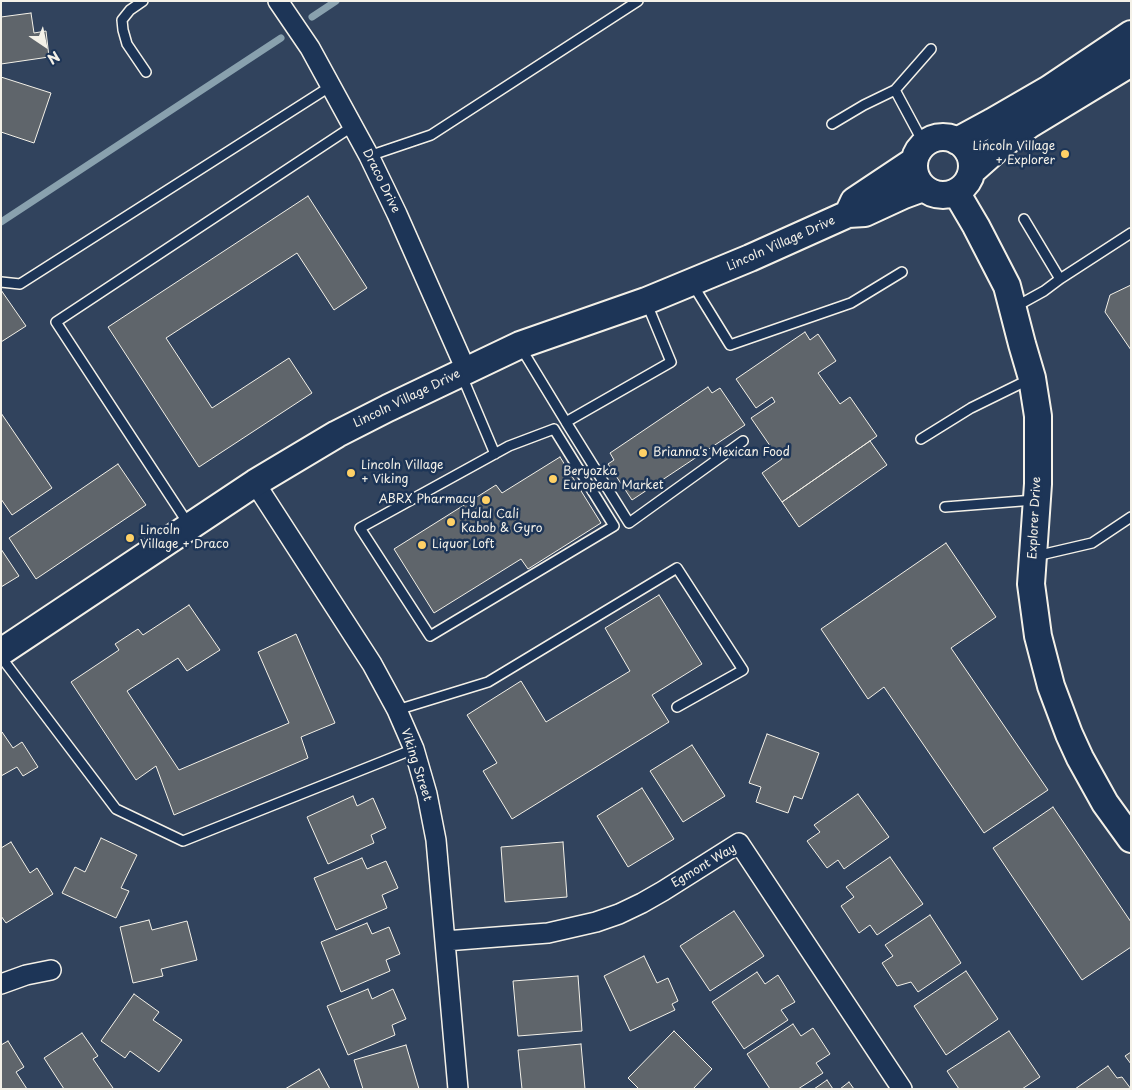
<!DOCTYPE html>
<html>
<head>
<meta charset="utf-8">
<style>
	body { margin:0 }
	#map { position:relative; width:1132px; height:1090px; overflow:hidden; background:#31435d; font-family:"Playpen Sans",sans-serif }
	canvas { display:block }
	.frame { position:absolute; inset:0; border:2px solid #f4f1e8; pointer-events:none }
	.north { position:absolute; left:20px; top:20px; width:50px; height:50px; -webkit-text-stroke:4px #1d3557; paint-order:stroke; rotate:146deg; font-size:14px; font-weight:700; line-height:20px; text-align:center; color:#f4f1e8 }
	.north::after { content:''; display:block; margin:auto; width:18px; height:22px; background:#f4f1e8; clip-path:polygon(50% 0,100% 100%,50% 72%,0 100%) }
</style>
</head>
<body>
<div id="map">
<canvas width="1132" height="1090"></canvas>
<div class="frame"></div>
<div class="north">N</div>
</div>
<script>
const context = document.querySelector('canvas').getContext('2d');
context.lineJoin = 'round';
function shape(rows) {
  const path = new Path2D();
  for (const r of rows) {
    if (r.length === 3) {
      path.moveTo(r[0] + r[2], r[1]);
      path.arc(r[0], r[1], r[2], 0, 2 * Math.PI);
      continue;
    }
    path.moveTo(r[0], r[1]);
    for (let i = 2; i < r.length; i += 2) path.lineTo(r[i], r[i + 1]);
  }
  return path;
}
function trace(path, color, width, dash) {
  context.strokeStyle = color;
  context.lineWidth = width;
  context.lineCap = dash ? 'butt' : 'round';
  context.setLineDash(dash || []);
  context.stroke(path);
}
function fillPath(path, color) {
  context.fillStyle = color;
  context.fill(path, 'evenodd');
}
function drawText(font, color, halo, rows, align = 'center') {
  context.font = font + ' "Playpen Sans",sans-serif';
  context.lineWidth = 5;
  context.setLineDash([]);
  context.textBaseline = 'middle';
  context.strokeStyle = halo;
  context.fillStyle = color;
  for (const [text, x, y, turn = 0] of rows) {
    context.save();
    context.translate(x, y);
    context.rotate((+turn || 0) * Math.PI / 180);
    context.textAlign = isNaN(turn) ? turn : align;
    if (halo) context.strokeText(text, 0, 0);
    context.fillText(text, 0, 0);
    context.restore();
  }
}
trace(shape([
	[312,17,336,1],
	[1,222,281,38]
]), '#89a1ae', 7);
const building = shape([
	[31,13,34,33,46,31,49,57,1,64,1,17,31,13],
	[1,77,51,93,34,143,1,132,1,77],
	[308,196,367,288,334,310,297,253,166,338,212,408,289,358,312,393,199,467,108,327,308,196],
	[1131,285,1131,350,1105,312,1110,295,1131,285],
	[1,290,26,326,1,342,1,290],
	[805,332,810,340,818,334,836,361,818,373,840,404,850,397,877,436,782,502,762,473,782,459,777,451,775,453,751,418,775,402,772,397,756,408,736,379,805,332],
	[708,387,712,393,720,388,745,425,632,500,608,464,614,460,610,453,708,387],
	[1,413,52,488,12,515,1,499,1,413],
	[870,441,887,465,799,527,782,502,870,441],
	[560,457,601,523,528,569,521,559,434,613,394,549,496,485,502,493,560,457],
	[118,464,146,505,36,579,9,538,118,464],
	[946,543,996,617,951,648,1048,790,984,833,884,687,868,699,821,629,946,543],
	[1,549,19,576,1,587,1,549],
	[659,595,702,664,652,695,669,722,512,819,483,771,497,763,467,715,521,681,546,722,630,671,605,628,659,595],
	[189,605,220,650,187,671,178,658,127,691,179,770,289,723,258,652,296,634,335,723,301,737,308,758,174,815,156,766,136,780,71,682,119,650,115,644,138,629,143,635,189,605],
	[1,732,2,732,13,748,22,742,38,767,23,776,17,767,1,776,1,732],
	[767,734,819,753,802,799,794,796,788,813,756,802,761,787,749,783,767,734],
	[692,745,725,796,683,822,650,771,692,745],
	[642,788,674,839,628,867,597,816,642,788],
	[858,794,889,837,844,869,838,860,827,868,807,841,820,832,814,825,858,794],
	[353,796,357,806,373,798,386,828,371,835,374,843,328,864,307,817,353,796],
	[1053,807,1131,922,1131,947,1082,980,993,848,1053,807],
	[101,838,137,855,121,888,129,891,116,918,62,893,75,867,85,872,101,838],
	[11,842,30,873,37,868,53,894,6,923,1,916,1,848,11,842],
	[563,842,567,897,505,902,501,847,563,842],
	[890,857,923,904,877,935,870,925,859,933,841,906,854,897,846,887,890,857],
	[362,858,367,869,386,861,398,888,382,895,387,908,336,930,314,878,362,858],
	[734,911,764,956,710,991,680,946,734,911],
	[930,915,961,963,918,992,911,982,897,986,882,963,893,956,885,945,930,915],
	[149,920,152,930,187,921,197,960,161,969,163,976,133,983,120,927,149,920],
	[367,923,372,934,389,927,400,954,386,960,390,971,341,992,321,942,367,923],
	[644,956,657,983,668,978,678,1001,672,1004,675,1010,630,1031,604,976,644,956],
	[966,971,998,1019,946,1055,914,1006,966,971],
	[757,972,765,984,778,975,795,1002,781,1010,788,1020,744,1049,712,1002,757,972],
	[578,976,582,1031,518,1036,513,981,578,976],
	[368,989,372,999,393,989,406,1019,392,1025,395,1035,348,1055,327,1006,368,989],
	[134,994,159,1012,153,1020,182,1040,159,1072,130,1051,125,1058,101,1041,134,994],
	[793,1024,801,1036,813,1028,830,1054,816,1063,823,1073,798,1089,770,1089,747,1054,793,1024],
	[674,1031,712,1069,693,1089,639,1089,628,1078,674,1031],
	[1009,1031,1040,1077,1022,1089,959,1089,947,1071,1009,1031],
	[82,1033,98,1056,93,1059,113,1088,112,1089,64,1089,44,1058,82,1033],
	[8,1041,24,1067,16,1072,27,1089,1,1089,1,1045,8,1041],
	[581,1044,585,1089,522,1089,518,1050,581,1044],
	[406,1045,419,1089,363,1089,354,1060,406,1045],
	[1131,1052,1131,1064,1125,1056,1131,1052],
	[1108,1066,1117,1078,1122,1077,1131,1089,1075,1089,1108,1066],
	[319,1069,330,1089,285,1089,319,1069],
	[827,1080,833,1089,814,1089,827,1080],
	[849,1082,854,1089,840,1089,849,1082]
]);
fillPath(building, '#5f656b');
trace(building, '#f4f1e8', 1);
const lane = shape([
	[143,1,130,10,122,20,123,30,127,44,146,72],
	[895,90,924,144],
	[832,124,864,105,895,90,931,49],
	[369,156,431,135,638,1],
	[1024,219,1060,279],
	[1,282,20,284,331,86],
	[693,285,730,345,851,303,902,272],
	[647,304,671,362,566,422,629,523,743,441],
	[1015,307,1044,291,1060,279,1131,233],
	[521,348,566,422],
	[462,376,495,454],
	[554,429,614,526,430,636,360,528,509,446,554,429],
	[921,439,971,408,1030,379],
	[945,507,1034,500],
	[189,525,56,322,353,126],
	[1036,556,1092,543,1131,517],
	[1,657,116,809,183,841,414,749],
	[397,710,488,682,677,568,743,670,677,707]
]);
const street = shape([
	[278,1,310,48,369,156,397,214,466,370],
	[255,483,372,664,397,710,414,749,427,794,436,840,458,1089],
	[445,941,548,933,596,922,619,914,642,903,663,891,739,843,902,1089],
	[1,984,26,975,51,970]
]);
const secondary = shape([
	[943,166,29],
	[957,141,992,122,1049,89,1131,34],
	[972,171,999,147,1029,125,1131,63],
	[956,192,976,226,1007,286,1022,344,1032,378,1038,416,1038,484,1031,584,1038,636,1051,686,1069,734,1080,758,1105,803,1131,839],
	[848,214,854,201,914,161],
	[1,652,255,483,337,434,388,408,520,345,646,301,750,258,848,214,865,213,904,195,923,188]
]);
trace(lane, '#f4f1e8', 12);
trace(street, '#f4f1e8', 22);
trace(secondary, '#f4f1e8', 30);
trace(lane, '#1d3557', 9);
trace(street, '#1d3557', 19);
trace(secondary, '#1d3557', 26);
for (const [x, y, r, color] of [
	[1065,154,5,"#ffd166"],
	[643,453,5,"#ffd166"],
	[351,473,5,"#ffd166"],
	[553,479,5,"#ffd166"],
	[486,500,5,"#ffd166"],
	[451,522,5,"#ffd166"],
	[130,538,5,"#ffd166"],
	[422,545,5,"#ffd166"]
]) {
  const dot = new Path2D();
  dot.arc(x, y, r, 0, 2 * Math.PI);
  context.fillStyle = color;
  context.fill(dot);
  trace(dot, '#1d3557', 2);
}
drawText('12px', '#f4f1e8', '#1d3557', [
	["Lincoln Village",1055,147,"right"],
	["+ Explorer",1055,161,"right"],
	["Brianna's Mexican Food",653,453],
	["Lincoln Village",361,466],
	["+ Viking",361,480],
	["Beryozka",563,472],
	["European Market",563,486],
	["ABRX Pharmacy",476,500,"right"],
	["Halal Cali",461,515],
	["Kabob & Gyro",461,529],
	["Lincoln",140,531],
	["Village + Draco",140,545],
	["Liquor Loft",432,545]
], 'left');
drawText('12px', '#f4f1e8', '#1d3557', [
	["Draco Drive",381,181,64],
	["Lincoln Village Drive",781,244,-24],
	["Lincoln Village Drive",407,399,-26],
	["Explorer Drive",1035,518,-87],
	["Viking Street",416,765,72],
	["Egmont Way",704,866,-31]
]);
</script>
</body>
</html>
